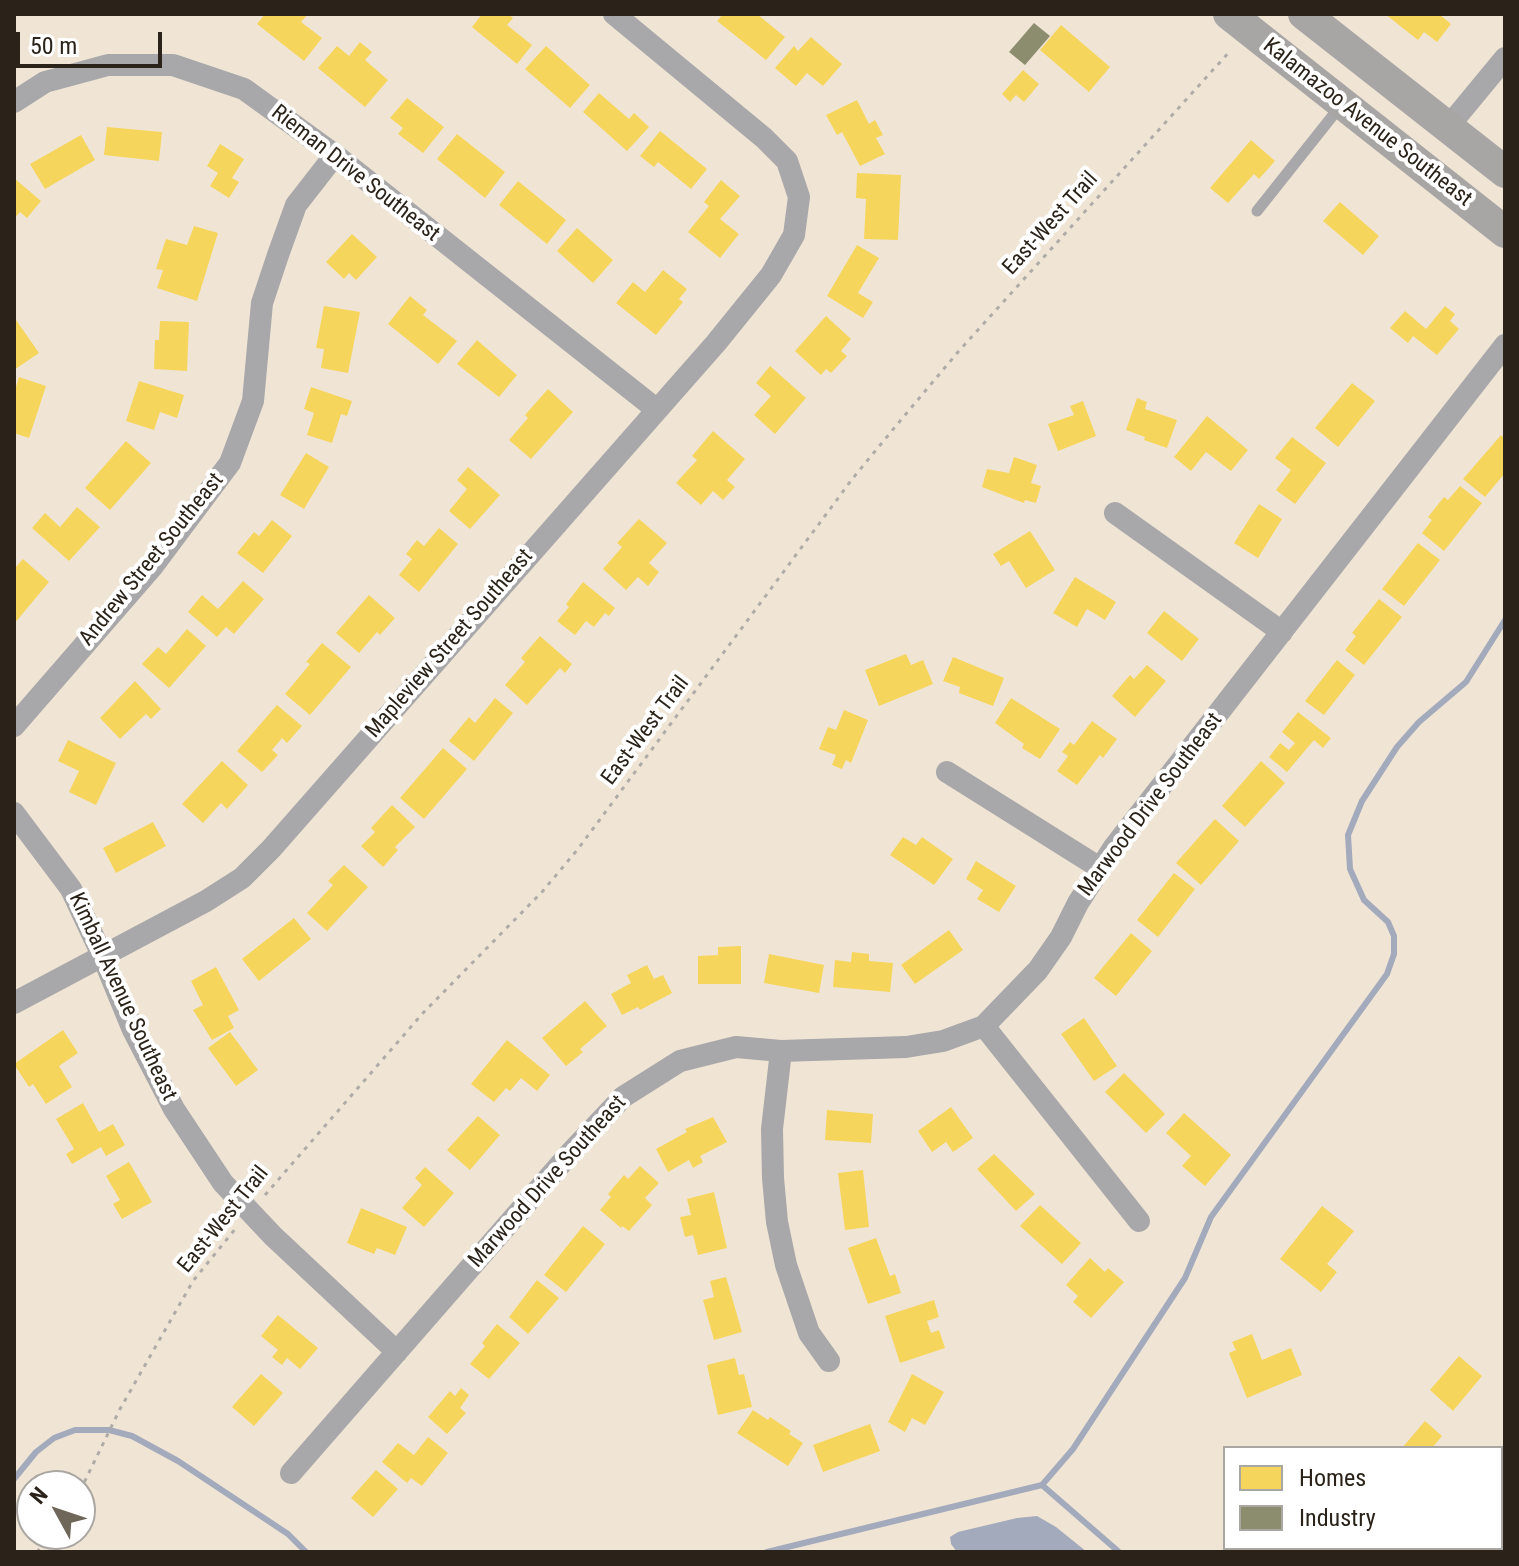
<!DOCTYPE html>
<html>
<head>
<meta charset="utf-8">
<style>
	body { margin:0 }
	#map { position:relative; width:1519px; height:1566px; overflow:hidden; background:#f0e5d5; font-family:"Roboto Condensed",sans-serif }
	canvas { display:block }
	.frame { position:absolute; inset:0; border:16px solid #2b2319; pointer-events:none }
	.legend { position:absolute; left:1223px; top:1446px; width:280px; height:104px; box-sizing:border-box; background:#fff; border:2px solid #aaa7a3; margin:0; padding:10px 14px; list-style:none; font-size:24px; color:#2b2319 }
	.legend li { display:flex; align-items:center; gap:16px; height:40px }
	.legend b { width:40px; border:2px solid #aaa7a3 }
	.north { position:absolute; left:16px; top:1470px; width:80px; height:80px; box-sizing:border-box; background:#fff; border:2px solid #aaa7a3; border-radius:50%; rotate:310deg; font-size:22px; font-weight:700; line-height:32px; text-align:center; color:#2b2319 }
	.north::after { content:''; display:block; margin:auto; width:28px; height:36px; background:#70675b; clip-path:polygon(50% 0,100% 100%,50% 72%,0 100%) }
	.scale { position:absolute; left:16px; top:32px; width:146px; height:36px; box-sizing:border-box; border:4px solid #2b2319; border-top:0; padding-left:10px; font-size:24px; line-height:28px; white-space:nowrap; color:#2b2319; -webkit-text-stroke:6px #fff; paint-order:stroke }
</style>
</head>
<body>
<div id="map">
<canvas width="1519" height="1566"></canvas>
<div class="frame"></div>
<ul class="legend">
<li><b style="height:22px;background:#f6d55c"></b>Homes</li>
<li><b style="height:22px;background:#8c8c6e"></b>Industry</li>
</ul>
<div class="north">N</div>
<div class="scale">50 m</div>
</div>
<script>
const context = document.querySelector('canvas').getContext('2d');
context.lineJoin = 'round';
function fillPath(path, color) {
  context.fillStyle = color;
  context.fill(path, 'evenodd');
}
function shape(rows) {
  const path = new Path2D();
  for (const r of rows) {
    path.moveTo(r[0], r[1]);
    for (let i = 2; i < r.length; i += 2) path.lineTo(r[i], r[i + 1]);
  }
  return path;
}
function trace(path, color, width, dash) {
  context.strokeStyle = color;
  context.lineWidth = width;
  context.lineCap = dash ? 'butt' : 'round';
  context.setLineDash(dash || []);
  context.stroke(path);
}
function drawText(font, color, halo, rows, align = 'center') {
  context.font = font + ' "Roboto Condensed",sans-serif';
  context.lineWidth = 8;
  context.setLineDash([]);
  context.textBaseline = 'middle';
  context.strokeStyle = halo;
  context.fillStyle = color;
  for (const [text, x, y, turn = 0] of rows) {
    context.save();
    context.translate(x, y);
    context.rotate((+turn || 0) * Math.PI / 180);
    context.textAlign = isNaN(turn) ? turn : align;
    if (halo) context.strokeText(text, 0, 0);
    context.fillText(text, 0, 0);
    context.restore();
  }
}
fillPath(shape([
	[1037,1516,1056,1527,1087,1552,957,1552,951,1544,950,1537,958,1532,1017,1518]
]), '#a2aabb');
fillPath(shape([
	[265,14,308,14,301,22,322,38,304,61,257,24],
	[482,14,508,14,513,18,507,25,532,45,517,64,472,27],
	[723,14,757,14,785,37,766,60,717,21],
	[1385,14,1439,14,1451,24,1437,42,1424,32,1418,40],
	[1061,25,1110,67,1089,92,1040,50],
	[811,37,842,64,823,86,807,73,796,86,775,68,794,46,798,51],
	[360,42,372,52,365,60,388,80,365,107,318,68,337,46,349,56],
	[546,46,590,85,570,108,525,69],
	[1023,70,1039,84,1024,102,1016,95,1010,102,1002,94],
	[599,93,629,119,634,113,649,127,627,151,583,112],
	[407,98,444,127,423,153,398,134,403,128,390,118],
	[857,100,869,124,875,120,883,135,876,138,885,154,860,166,842,132,837,135,826,115],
	[107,127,162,132,159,161,104,155],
	[660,131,707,169,691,189,658,162,654,167,640,156],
	[457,134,505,172,485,198,437,159],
	[81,135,95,160,45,189,30,164],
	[1251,140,1275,161,1259,179,1254,174,1228,203,1210,188],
	[220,144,244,159,232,178,239,182,229,198,210,186,218,173,207,166],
	[857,173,901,175,898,240,864,239,866,199,856,198],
	[14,178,41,201,27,218,20,212,14,219],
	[721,180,740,196,720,219,739,234,720,258,688,232,709,206,704,202],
	[518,181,566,220,547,244,499,205],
	[1340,202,1379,236,1363,255,1323,221],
	[194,226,218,233,197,301,157,288,163,270,156,269,166,239,187,245],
	[577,228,613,260,593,283,557,251],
	[352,234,377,257,356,280,349,273,344,279,326,262],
	[857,245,879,258,858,293,873,302,863,318,827,296],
	[663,270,687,289,679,299,683,302,656,335,616,303,633,282,645,292],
	[410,296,427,310,423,315,457,341,438,364,388,324],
	[324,306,360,312,348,373,321,368,324,349,316,348],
	[1445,306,1455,314,1450,321,1459,329,1437,355,1413,336,1408,343,1390,328,1405,311,1426,329],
	[826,316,851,339,841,351,847,356,831,373,826,369,821,375,795,351],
	[14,317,39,353,14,370],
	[160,321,189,322,187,371,154,369,155,340,159,340],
	[477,340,517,375,499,397,457,364],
	[770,366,806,398,775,434,754,415,771,396,756,383],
	[19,377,46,386,29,438,14,433,14,393],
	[139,381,184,395,177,418,160,412,154,430,126,421],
	[1352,383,1375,401,1338,447,1315,428],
	[311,387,352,401,347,416,341,414,332,443,307,435,314,413,304,409],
	[548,389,573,412,531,459,509,440,528,418,525,415],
	[1137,398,1147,402,1145,409,1177,420,1167,448,1144,440,1145,437,1126,430],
	[1083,401,1096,436,1058,451,1048,424,1074,415,1070,406],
	[1207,416,1248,450,1231,471,1206,452,1191,471,1174,457],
	[713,431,745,459,727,480,735,487,723,500,713,491,701,505,676,483,697,460,692,456],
	[1501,435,1505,439,1505,473,1485,497,1463,479],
	[1292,437,1326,463,1295,504,1276,490,1291,470,1275,458],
	[126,441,151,463,110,510,85,488],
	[306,453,329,467,304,509,280,495],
	[1014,457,1037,465,1031,483,1041,486,1036,503,1025,500,1024,503,982,487,987,469,1009,473],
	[468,467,500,495,470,529,449,511,467,489,457,480],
	[1460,486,1482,503,1444,551,1422,533,1432,520,1428,517,1444,497,1448,500],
	[1259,504,1282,519,1258,558,1234,543],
	[77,507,100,527,69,561,32,528,45,513,60,527],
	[639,519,667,543,649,563,659,572,648,586,638,577,626,590,603,569,622,547,617,543],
	[272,520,292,536,263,573,237,553,254,532,259,536],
	[439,528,458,544,419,592,399,575,412,559,406,554,417,540,424,546],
	[1030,531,1055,570,1026,588,1009,561,1001,566,993,554],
	[1418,543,1440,560,1404,606,1382,589],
	[23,559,49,582,14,624,14,569],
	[1075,577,1116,602,1105,620,1087,609,1077,627,1053,613],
	[243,581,264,599,234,634,226,627,217,637,188,612,202,595,218,609],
	[583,582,615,608,609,616,605,613,594,627,586,621,575,635,557,621,569,607,566,604],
	[369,595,395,618,380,635,377,632,359,653,336,633],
	[1379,599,1402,617,1364,665,1345,650,1356,636,1352,633],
	[1164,611,1199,639,1182,661,1147,633],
	[187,629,206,646,169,688,142,664,158,647,166,654],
	[540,636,572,664,565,673,560,668,527,705,505,685,525,662,521,658],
	[322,643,351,667,310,715,285,694,310,664,306,662],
	[906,654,911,665,923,660,933,684,879,706,865,670],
	[953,657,1004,678,993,706,959,693,960,687,943,681],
	[1337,660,1355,675,1324,715,1305,701],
	[1147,665,1166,681,1135,717,1112,696,1130,675,1134,679],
	[135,681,161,709,151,719,146,714,120,739,100,718],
	[495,698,513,713,474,761,449,741,469,717,475,723],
	[1011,698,1060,729,1040,759,1022,748,1024,744,995,723],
	[277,705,302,726,287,743,282,738,272,750,278,755,262,772,237,751],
	[844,710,868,720,851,763,846,760,842,769,832,765,836,755,819,749,828,727,836,730],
	[1298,712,1331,738,1323,748,1314,740,1287,772,1269,757,1280,743,1289,750,1295,743,1282,732],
	[1092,721,1117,739,1103,758,1100,755,1077,785,1057,771,1068,756,1062,752,1070,742,1074,745],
	[68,740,116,763,96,805,69,792,79,771,58,761],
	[443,748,467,769,424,819,400,798],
	[222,761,248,785,227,809,221,803,203,823,182,804],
	[1261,761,1285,783,1245,827,1222,806],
	[392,805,415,827,395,847,398,850,383,867,361,846,375,832,371,828],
	[1215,819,1239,841,1201,885,1176,863],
	[153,822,166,846,116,873,103,848],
	[903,837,916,845,922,837,953,859,934,885,890,855],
	[976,861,1016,886,999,912,977,899,983,890,966,879],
	[344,865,368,887,327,931,307,913,333,885,328,881],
	[1174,873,1195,889,1158,937,1137,920],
	[294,918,311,939,259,981,242,959],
	[949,930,963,950,915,984,901,965],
	[1131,933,1152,951,1116,996,1094,978],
	[741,946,741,984,698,984,698,956,718,955,718,947],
	[852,952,869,954,869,961,893,963,890,992,833,987,835,960,851,962],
	[769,954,824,965,819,993,764,983],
	[647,965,654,979,663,975,672,993,640,1010,638,1007,622,1015,611,994,631,983,627,975],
	[216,967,239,1010,228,1016,234,1028,212,1040,193,1010,203,1005,191,981],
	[585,1001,607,1026,580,1049,583,1052,566,1066,542,1038],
	[1084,1018,1117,1066,1094,1081,1061,1034],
	[63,1030,78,1053,59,1066,72,1087,46,1104,33,1084,29,1087,14,1064],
	[230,1032,258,1070,236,1086,208,1048],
	[507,1040,550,1075,537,1091,521,1078,510,1091,506,1088,494,1102,471,1084],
	[1124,1073,1165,1114,1146,1133,1105,1092],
	[83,1103,99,1132,113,1124,125,1145,106,1156,101,1147,72,1164,66,1154,74,1149,56,1119],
	[951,1107,973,1138,953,1152,946,1142,932,1152,918,1131],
	[827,1110,873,1114,871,1143,825,1140],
	[1184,1113,1231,1155,1205,1186,1182,1166,1191,1156,1166,1133],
	[478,1116,500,1135,470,1170,447,1150],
	[713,1117,727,1142,700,1156,703,1162,693,1168,689,1160,668,1172,656,1149,687,1132,685,1129],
	[994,1154,1035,1194,1016,1211,977,1169],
	[129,1162,152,1202,122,1219,113,1204,120,1200,106,1176],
	[640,1166,659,1183,645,1198,652,1205,629,1231,622,1226,621,1228,600,1210,611,1197,608,1194,624,1175,628,1179],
	[425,1167,454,1193,424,1227,402,1208,422,1185,415,1178],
	[863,1170,869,1227,845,1230,838,1173],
	[714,1192,727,1248,698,1255,693,1235,685,1237,680,1217,691,1215,687,1199],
	[1040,1205,1081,1243,1062,1264,1020,1226],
	[1322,1206,1354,1231,1327,1264,1337,1272,1321,1292,1280,1259],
	[361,1208,407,1227,395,1255,377,1248,374,1254,347,1243],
	[583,1226,605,1244,566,1292,544,1275],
	[876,1238,890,1276,895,1274,901,1293,868,1304,848,1248],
	[1090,1258,1105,1272,1108,1268,1124,1282,1091,1318,1073,1302,1078,1296,1066,1285],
	[726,1277,742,1332,714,1340,703,1300,714,1297,710,1281],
	[537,1280,559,1298,528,1334,509,1317],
	[934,1300,939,1317,927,1321,931,1333,939,1330,945,1348,900,1363,885,1316],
	[278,1315,318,1348,300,1369,287,1358,282,1365,272,1357,278,1350,261,1336],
	[497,1324,520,1343,489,1379,470,1364,485,1346,482,1343],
	[1252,1334,1262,1360,1291,1348,1302,1375,1247,1398,1229,1353,1236,1350,1232,1342],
	[1459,1356,1482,1376,1453,1411,1430,1390],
	[735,1358,739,1375,744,1374,752,1407,718,1415,707,1365],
	[261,1374,283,1393,254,1426,232,1407],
	[912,1374,944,1392,925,1425,912,1418,905,1432,888,1422],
	[461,1388,469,1395,460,1408,466,1413,447,1434,428,1417,450,1391,455,1396],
	[753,1410,768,1420,770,1417,791,1431,789,1434,803,1443,788,1466,737,1433],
	[1425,1421,1442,1436,1432,1448,1402,1448],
	[870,1424,880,1451,823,1472,813,1445],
	[428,1437,448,1453,422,1486,411,1478,407,1483,382,1462,398,1443,414,1455],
	[376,1470,398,1489,373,1517,351,1498]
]), '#f6d55c');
fillPath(shape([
	[1034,23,1050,36,1025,65,1009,52]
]), '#8c8c6e');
trace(shape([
	[14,1479,36,1452,54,1438,75,1430,109,1430,132,1436,178,1461,288,1534,306,1552],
	[1042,1485,1119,1552],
	[767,1552,1042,1485,1073,1449,1185,1278,1211,1217,1387,974,1394,954,1394,936,1388,922,1364,900,1350,869,1348,835,1362,801,1397,747,1419,722,1466,682,1505,620]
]), '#a2aabb', 6);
trace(shape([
	[265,1195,423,1013,542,892,578,849,853,478,900,421,958,352,1231,50],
	[80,1491,120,1409,193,1281,236,1228],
	[37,1552,52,1534]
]), '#afaba9', 3, [4, 6]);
trace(shape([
	[1257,211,1342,104]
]), '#a8a7a9', 11);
trace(shape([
	[14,102,45,82,108,65,173,65,244,89,335,155,656,409],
	[1448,127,1505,58],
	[1115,513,1282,632],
	[14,726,153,566,230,463,253,401,262,303,278,255,296,205,335,155],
	[947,772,1100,868],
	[14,813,71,889,103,957,133,1030,174,1109,223,1183,273,1236,397,1352],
	[14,1003,206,901,242,878,271,849,716,343,771,275,794,235,799,197,787,161,764,138,614,14],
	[984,1026,1139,1221],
	[781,1051,772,1129,773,1178,777,1222,786,1265,809,1333,829,1361],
	[291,1473,572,1151,623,1097,680,1061,736,1047,781,1051,906,1047,943,1041,984,1026,1038,970,1061,937,1078,903,1114,847,1505,345]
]), '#a8a7a9', 22);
trace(shape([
	[1229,14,1505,232],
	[1304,14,1505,172],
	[1501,1502,1505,1498],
	[1458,1552,1462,1548]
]), '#a8a5a5', 32);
drawText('22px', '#2b2319', '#fff', [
	["Kalamazoo Avenue Southeast",1367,123,38],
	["Rieman Drive Southeast",355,174,38],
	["East-West Trail",1051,224,-48],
	["Andrew Street Southeast",152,560,-51],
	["Mapleview Street Southeast",450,644,-49],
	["East-West Trail",646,731,-53],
	["Marwood Drive Southeast",1151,805,-53],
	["Kimball Avenue Southeast",122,997,65],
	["Marwood Drive Southeast",548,1182,-48],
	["East-West Trail",224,1220,-51]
]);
</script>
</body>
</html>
